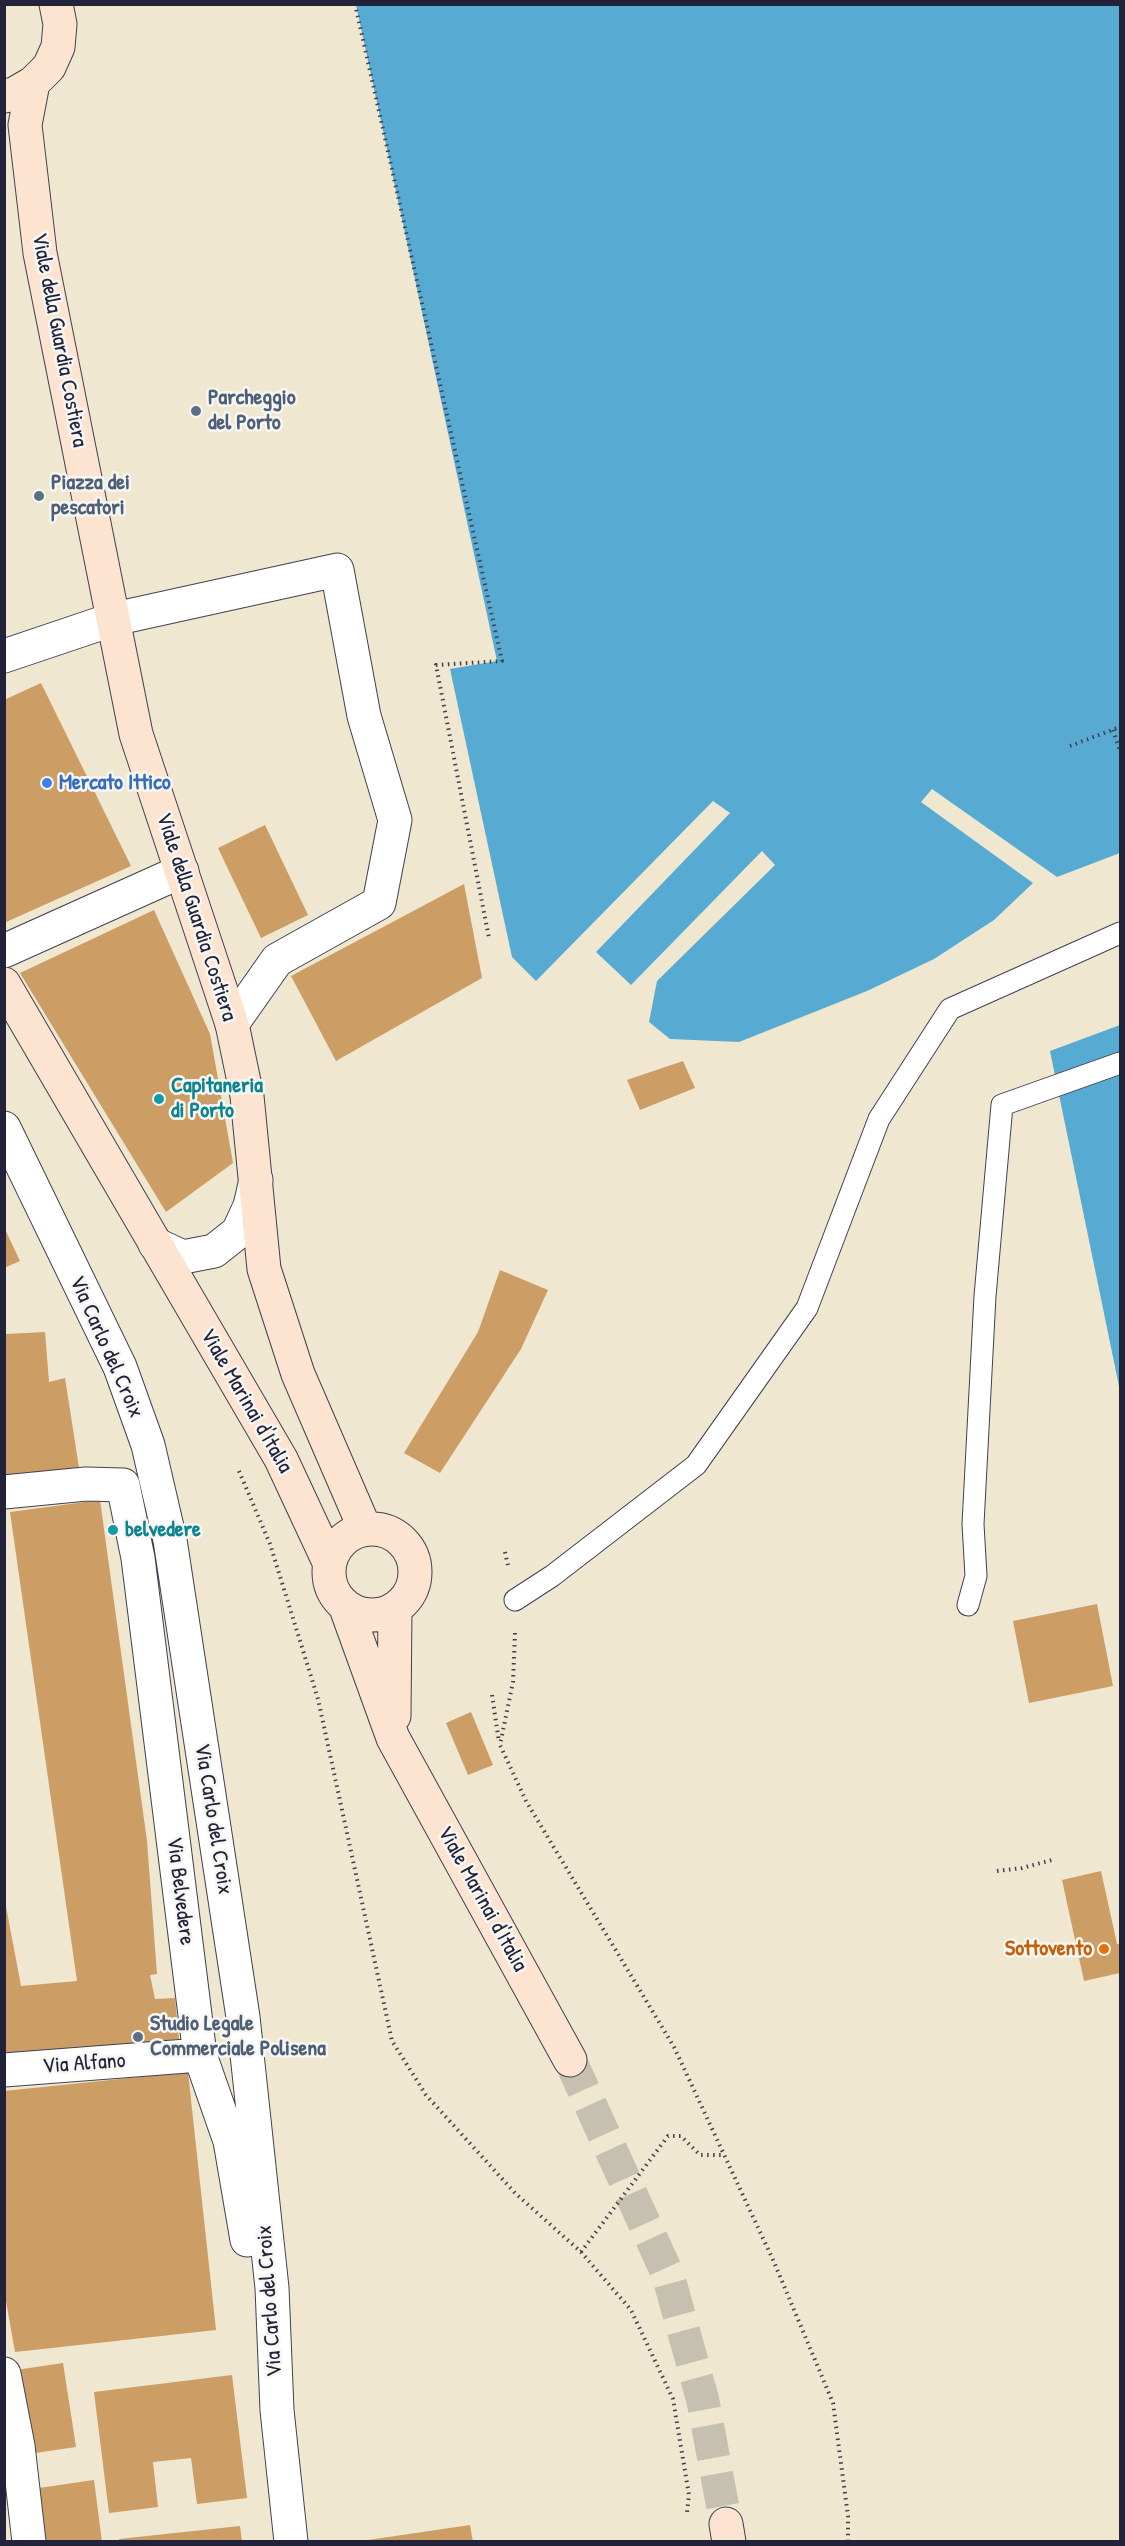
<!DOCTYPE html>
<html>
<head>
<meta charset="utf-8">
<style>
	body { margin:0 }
	#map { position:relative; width:1125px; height:2546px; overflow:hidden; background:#efe7cf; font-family:"Patrick Hand",sans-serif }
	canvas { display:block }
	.frame { position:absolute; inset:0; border:6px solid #22223b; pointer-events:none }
</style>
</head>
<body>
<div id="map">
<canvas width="1125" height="2546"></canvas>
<div class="frame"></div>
</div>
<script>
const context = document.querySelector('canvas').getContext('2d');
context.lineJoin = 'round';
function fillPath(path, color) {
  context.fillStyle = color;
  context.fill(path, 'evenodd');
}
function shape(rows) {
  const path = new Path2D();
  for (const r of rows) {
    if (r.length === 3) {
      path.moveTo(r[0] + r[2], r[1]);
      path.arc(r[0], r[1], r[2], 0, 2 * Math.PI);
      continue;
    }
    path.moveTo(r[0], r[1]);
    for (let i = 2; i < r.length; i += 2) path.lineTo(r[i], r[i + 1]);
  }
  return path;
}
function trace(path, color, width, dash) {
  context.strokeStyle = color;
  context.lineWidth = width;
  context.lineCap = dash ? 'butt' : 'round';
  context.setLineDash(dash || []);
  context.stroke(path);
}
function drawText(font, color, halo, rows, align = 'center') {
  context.font = font + ' "Patrick Hand",sans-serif';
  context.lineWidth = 5;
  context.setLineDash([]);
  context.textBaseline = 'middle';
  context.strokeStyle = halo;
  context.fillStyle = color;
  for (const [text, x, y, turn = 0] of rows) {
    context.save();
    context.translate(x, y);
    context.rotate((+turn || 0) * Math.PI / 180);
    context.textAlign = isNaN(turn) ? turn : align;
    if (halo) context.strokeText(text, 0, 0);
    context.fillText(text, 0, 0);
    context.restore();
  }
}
fillPath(shape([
	[356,5,1120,5,1120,853,1057,877,932,789,921,802,1033,883,994,920,934,959,867,991,739,1042,670,1039,649,1022,657,981,775,865,762,851,631,985,596,952,730,813,713,801,536,981,512,957,450,669,497,661],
	[1120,1025,1120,1391,1050,1051]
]), '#57abd3');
fillPath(shape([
	[41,683,131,866,4,923,4,700],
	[265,825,308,915,261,938,218,848],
	[464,884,482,978,336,1061,291,976],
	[154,910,210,1034,233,1163,166,1212,20,973],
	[683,1061,695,1088,640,1110,627,1080],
	[4,1227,20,1261,4,1268],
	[500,1270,548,1290,521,1349,440,1473,404,1453,478,1332],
	[45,1332,49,1382,65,1378,80,1474,5,1482,5,1334],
	[100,1500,147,1841,157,1974,150,1975,155,1999,175,1998,179,2039,4,2056,4,1896,21,1986,77,1981,10,1512],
	[1097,1604,1113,1686,1029,1703,1013,1621],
	[471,1712,493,1765,468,1775,446,1723],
	[1101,1871,1117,1944,1120,1944,1120,1973,1084,1981,1062,1880],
	[188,2072,216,2330,15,2352,4,2290,4,2091],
	[63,2363,76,2447,28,2454,16,2370],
	[232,2375,247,2498,197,2504,191,2458,153,2462,158,2507,109,2513,94,2392],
	[94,2480,102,2542,39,2542,32,2489],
	[470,2525,473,2542,368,2542,368,2540],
	[240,2526,242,2542,120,2542,119,2539]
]), '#cc9d65');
trace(shape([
	[570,2060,668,2275,703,2401,726,2524]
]), '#c6c0b1', 33, [33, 16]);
const service = shape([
	[515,1600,552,1576,696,1465,807,1308,879,1119,950,1009,1120,933],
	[968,1605,976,1576,973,1524,985,1296,1002,1105,1120,1063]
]);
const minor = shape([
	[4,656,114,619,337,570,364,716,395,820,379,903,277,960,232,1024],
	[4,951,182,871],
	[4,1128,120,1367,148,1445,170,1540,243,2017,272,2288,277,2410,291,2542],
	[155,1244,183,1257,214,1251,238,1232,250,1206,256,1180],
	[4,1492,86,1484,123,1485,138,1558,200,2055,230,2141,247,2240],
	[4,2070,200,2055],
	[4,2374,18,2446,29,2542]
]);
const secondary = shape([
	[33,83,25,125,40,253,136,734,232,1024,247,1096,264,1269,298,1374,365,1529],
	[4,96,14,94,33,83,49,67,58,47,60,24,56,4],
	[4,984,281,1459,329,1562],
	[372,1572,43],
	[346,1608,393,1738,570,2060],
	[394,1716,395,1609],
	[726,2524,729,2542]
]);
trace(service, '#414051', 23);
trace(minor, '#414051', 35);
trace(secondary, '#414051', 35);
trace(shape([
	[355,4,502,661,436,665,489,938],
	[1113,730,1120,751],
	[1070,746,1120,727],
	[239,1471,270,1544,318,1699,392,2041,426,2095,515,2193,581,2252,631,2310,673,2399,689,2495,687,2512],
	[505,1552,508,1566],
	[515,1633,513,1682,500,1745,526,1801,674,2047,774,2262,833,2403,848,2516,848,2542],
	[492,1695,499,1742],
	[997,1871,1022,1868,1052,1860],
	[581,2252,668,2136,681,2136,700,2155,724,2155]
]), '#414051', 4, [1.5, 4.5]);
trace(service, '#fff', 21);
trace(minor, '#fff', 33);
trace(secondary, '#fde4d1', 33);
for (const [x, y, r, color] of [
	[196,411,6,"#5c6f8a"],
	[39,496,6,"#5c6f8a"],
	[47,783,6,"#3f7fe0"],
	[159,1099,6,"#0f9aa8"],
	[113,1530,6,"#0f9aa8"],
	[1104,1949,6,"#e8710a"],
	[138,2037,6,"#5c6f8a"]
]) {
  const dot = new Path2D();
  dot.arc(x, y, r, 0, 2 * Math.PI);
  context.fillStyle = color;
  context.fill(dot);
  trace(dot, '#f6f6f2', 2);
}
drawText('22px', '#22223b', '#f6f6f2', [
	["Viale della Guardia Costiera",59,340,79],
	["Viale della Guardia Costiera",196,917,72],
	["Via Carlo del Croix",106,1347,66],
	["Viale Marinai d'Italia",246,1401,60],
	["Via Carlo del Croix",213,1819,81],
	["Via Belvedere",180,1891,83],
	["Viale Marinai d'Italia",482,1899,61],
	["Via Alfano",84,2064,-4],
	["Via Carlo del Croix",270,2301,-94]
]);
drawText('bold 22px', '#4e5e75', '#f6f6f2', [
	["Parcheggio",208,398],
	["del Porto",208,423],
	["Piazza dei",51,483],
	["pescatori",51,508],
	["Studio Legale",150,2024],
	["Commerciale Polisena",150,2049]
], 'left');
drawText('bold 22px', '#366cbe', '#f6f6f2', [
	["Mercato Ittico",59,783]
], 'left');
drawText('bold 22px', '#0d838f', '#f6f6f2', [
	["Capitaneria",171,1086],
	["di Porto",171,1111],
	["belvedere",125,1530]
], 'left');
drawText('bold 22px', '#c56008', '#f6f6f2', [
	["Sottovento",1092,1949]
], 'right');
</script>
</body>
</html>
